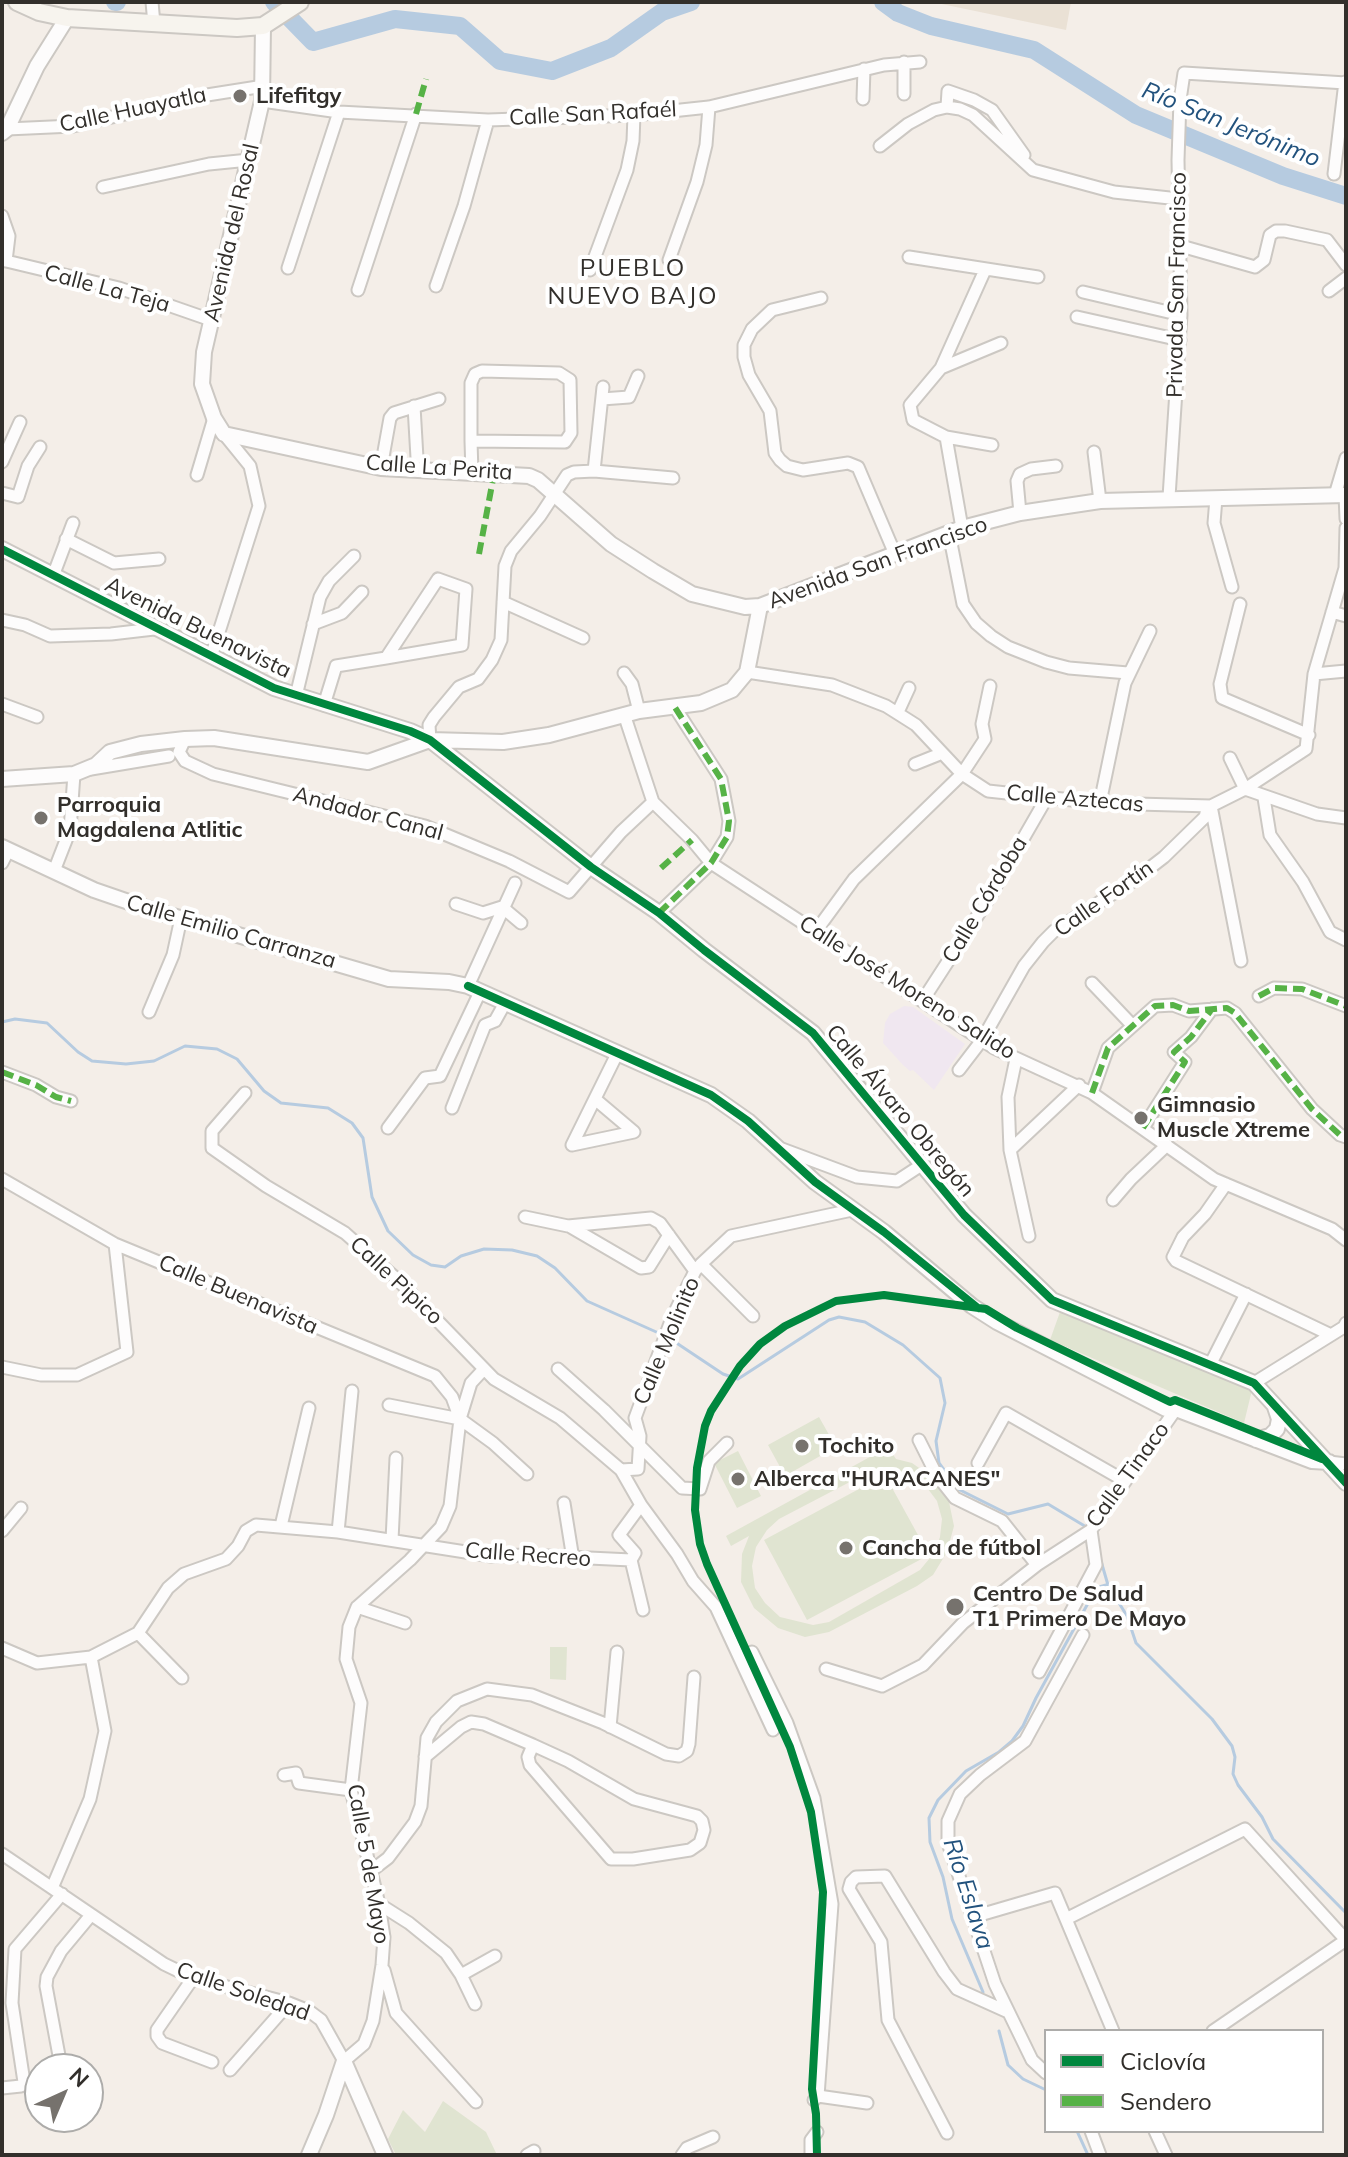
<!DOCTYPE html>
<html>
<head>
<meta charset="utf-8">
<style>
	body { margin:0 }
	#map { position:relative; width:1348px; height:2157px; overflow:hidden; background:#f4eee8; font-family:Mulish,sans-serif }
	canvas { display:block }
	.frame { position:absolute; inset:0; border:4px solid #322f2b; pointer-events:none }
	.legend { position:absolute; left:1044px; top:2029px; width:280px; height:104px; box-sizing:border-box; background:#fff; border:2px solid #adacaa; margin:0; padding:10px 14px; list-style:none; font-size:24px; color:#322f2b }
	.legend li { display:flex; align-items:center; gap:16px; height:40px }
	.legend b { width:40px; border:2px solid #adacaa }
	.north { position:absolute; left:24px; top:2053px; width:80px; height:80px; box-sizing:border-box; background:#fff; border:2px solid #adacaa; border-radius:50%; rotate:44deg; font-size:22px; font-weight:700; line-height:32px; text-align:center; color:#322f2b }
	.north::after { content:''; display:block; margin:auto; width:28px; height:36px; background:#76726d; clip-path:polygon(50% 0,100% 100%,50% 72%,0 100%) }
</style>
</head>
<body>
<div id="map">
<canvas width="1348" height="2157"></canvas>
<div class="frame"></div>
<ul class="legend">
<li><b style="height:10px;background:#00873e"></b>Ciclovía</li>
<li><b style="height:10px;background:#56b246"></b>Sendero</li>
</ul>
<div class="north">N</div>
</div>
<script>
const context = document.querySelector('canvas').getContext('2d');
context.lineJoin = 'round';
function fillPath(path, color) {
  context.fillStyle = color;
  context.fill(path, 'evenodd');
}
function shape(rows) {
  const path = new Path2D();
  for (const r of rows) {
    path.moveTo(r[0], r[1]);
    for (let i = 2; i < r.length; i += 2) path.lineTo(r[i], r[i + 1]);
  }
  return path;
}
function trace(path, color, width, dash) {
  context.strokeStyle = color;
  context.lineWidth = width;
  context.lineCap = dash ? 'butt' : 'round';
  context.setLineDash(dash || []);
  context.stroke(path);
}
function drawText(font, color, halo, rows, align = 'center') {
  context.font = font + ' Mulish,sans-serif';
  context.lineWidth = 8;
  context.setLineDash([]);
  context.textBaseline = 'middle';
  context.strokeStyle = halo;
  context.fillStyle = color;
  for (const [text, x, y, turn = 0] of rows) {
    context.save();
    context.translate(x, y);
    context.rotate((+turn || 0) * Math.PI / 180);
    context.textAlign = isNaN(turn) ? turn : align;
    if (halo) context.strokeText(text, 0, 0);
    context.fillText(text, 0, 0);
    context.restore();
  }
}
fillPath(shape([
	[904,1006,913,1007,965,1044,934,1090,913,1070,910,1071,903,1065,883,1043,885,1023,890,1014]
]), '#f0e7f0');
fillPath(shape([
	[932,2,1071,2,1066,30]
]), '#eae1d5');
fillPath(shape([
	[1060,1312,1252,1390,1244,1423,1050,1340],
	[819,1417,836,1447,785,1476,768,1445],
	[888,1447,896,1459,912,1463,932,1477,948,1497,954,1526,947,1552,933,1575,917,1586,829,1632,805,1637,778,1628,754,1608,741,1582,742,1554,749,1536,731,1546,726,1536],
	[891,1469,910,1474,925,1485,937,1501,942,1519,940,1537,934,1553,920,1570,829,1622,813,1625,780,1617,765,1603,755,1588,752,1566,756,1547,767,1530,779,1519,867,1473],
	[738,1451,761,1496,737,1508,714,1463],
	[885,1475,929,1555,807,1620,764,1540],
	[550,1647,567,1647,566,1680,550,1679],
	[443,2101,486,2132,497,2155,396,2155,388,2139,403,2110,425,2132]
]), '#e0e4d1');
trace(shape([
	[2,1022,15,1019,47,1023,78,1052,92,1061,126,1064,154,1061,185,1046,217,1049,237,1059,264,1091,281,1103,328,1108,352,1123,363,1138,372,1197,388,1231,413,1255,431,1265,445,1267,461,1256,484,1249,512,1250,537,1256,555,1268,587,1301,663,1335],
	[669,1338,723,1374,738,1379,829,1320,839,1317,865,1322,903,1345,940,1378,945,1403,936,1441,939,1463,958,1489,1008,1514,1048,1504,1088,1528],
	[1101,1561,1108,1585,1127,1616,1136,1643,1212,1719,1232,1746,1235,1757,1233,1774,1238,1785,1262,1817,1273,1839,1346,1913],
	[983,1992,952,1919,943,1877,930,1842,929,1818,938,1800,966,1771,999,1752,1012,1741,1023,1726,1036,1698,1092,1596,1099,1587,1106,1585],
	[999,2031,1008,2065,1023,2079,1046,2090],
	[1077,2131,1088,2155]
]), '#b6cbe0', 3);
trace(shape([
	[115,2,117,2],
	[274,2,313,42,395,19,460,26,500,61,552,71,611,48,662,12,691,2],
	[883,2,898,13,931,26,1034,50,1136,115,1283,176,1346,196]
]), '#b6cbe0', 18);
const minor = shape([
	[152,2,154,24],
	[904,62,904,94],
	[863,99,864,69],
	[262,101,339,112,488,120,634,115,709,107,884,65,920,62],
	[947,107,948,91,974,100,992,110,1024,155],
	[2,126,7,129,73,126,207,95,264,86],
	[880,146,908,124,934,110,947,107,960,109,973,115,1033,170,1114,192,1179,199],
	[1334,174,1345,82],
	[103,187,209,164,249,160],
	[2,216,9,236,6,261],
	[1181,246,1255,267,1264,260,1270,235,1276,231,1285,231,1327,240,1346,265],
	[909,257,1038,277],
	[2,260,119,288,211,320],
	[669,260,697,182,706,145,709,107],
	[288,268,339,112],
	[590,270,627,170,633,141,634,115],
	[436,286,464,206,488,120],
	[358,290,416,114],
	[1329,291,1346,278],
	[1083,292,1181,315],
	[821,298,772,310,752,329,744,345,744,357,749,375,770,411,775,453,780,460,787,466,803,470,848,463,858,467,895,554],
	[1077,317,1180,340],
	[941,368,1001,343],
	[602,399,629,397,638,376],
	[414,406,417,458],
	[946,437,992,445],
	[471,441,565,442,571,433,570,380,559,373,482,371,475,374,471,383,471,441,472,473],
	[1094,452,1100,501],
	[2,462,20,422],
	[381,468,390,418,394,413,439,399],
	[594,471,603,387],
	[197,475,214,418],
	[2,493,18,497,28,466,40,447],
	[1335,495,1346,458],
	[1345,495,1346,519],
	[1169,497,1181,315,1178,160,1180,100,1184,73,1346,83],
	[1216,498,1214,523,1232,587],
	[1020,513,1017,481,1020,474,1031,469,1056,466],
	[962,528,946,437,913,420,910,405,941,368,985,270],
	[949,533,963,604,976,623,991,636,1008,647,1046,662,1069,668,1128,673],
	[66,539,114,563,159,559],
	[53,576,73,523],
	[503,602,583,638],
	[1240,604,1220,684,1222,698,1309,735],
	[1332,612,1346,616],
	[2,620,25,625,50,636,111,634,154,629],
	[313,624,342,613,362,592],
	[211,657,259,506,250,466,224,434],
	[747,672,832,685,886,706,916,725,962,774,988,791,1100,803,1211,806,1245,789,1306,749,1314,674,1345,568,1346,528],
	[624,673,632,684,639,711],
	[1314,674,1346,671],
	[296,696,320,597,329,581,354,556],
	[2,704,37,717],
	[324,705,336,666,386,658,462,645,466,589,438,579,386,658],
	[898,712,909,688],
	[624,714,653,802,692,840,711,863,994,1048,1092,1093,1214,1179,1332,1229,1346,1240],
	[185,739,179,752,185,761,213,774,425,826,509,861,569,892,621,832,653,802],
	[430,740,429,725,434,717,459,687,478,679,492,660,501,640,505,566,511,551,540,516,567,475,574,472,594,471,673,478],
	[1230,758,1245,789],
	[915,764,940,754],
	[91,769,169,756],
	[1245,789,1317,814,1346,818],
	[1264,798,1270,835,1303,882,1330,932,1346,940],
	[1100,803,1125,683,1150,631],
	[1211,806,1241,961],
	[2,863,8,851],
	[54,871,70,830,74,774],
	[456,904,483,913,502,907,521,923],
	[659,913,711,863,727,837,729,821,721,779,674,706],
	[816,931,854,879,962,774,985,739,982,724,990,686],
	[1092,983,1132,1025],
	[468,986,515,883],
	[1259,996,1274,988,1302,989,1346,1006],
	[923,1000,989,898,1046,799],
	[149,1012,173,955,181,918],
	[1016,1059,1008,1097,1010,1150,1029,1236],
	[959,1070,982,1040,1024,966,1043,942,1054,931,1133,881,1164,857,1205,817,1208,806],
	[2,1072,36,1085,56,1097,71,1101],
	[245,1093,212,1131,212,1148,266,1186,345,1233,399,1281,494,1379,560,1418,621,1470,641,1505,677,1554,693,1581,716,1607,773,1730],
	[1092,1093,1108,1048,1155,1006,1173,1005,1189,1011,1227,1008,1235,1013,1312,1109,1340,1135,1346,1137],
	[452,1108,485,1025,495,1021,505,1003],
	[388,1128,425,1078,440,1076,480,992],
	[1143,1128,1185,1062,1174,1052,1191,1037,1212,1009],
	[572,1145,634,1132,595,1099],
	[572,1145,617,1054],
	[782,1149,857,1177,897,1181,923,1164],
	[1010,1150,1079,1085],
	[2,1179,115,1244,435,1376,452,1397,460,1419],
	[1226,1184,1205,1214,1183,1237,1173,1257,1176,1261,1331,1335],
	[1113,1200,1131,1179,1167,1145],
	[525,1217,568,1226,651,1218,660,1223,695,1271],
	[569,1226,641,1268,649,1267,669,1235],
	[701,1264,753,1316],
	[1210,1365,1246,1294],
	[2,1367,41,1375,77,1375,127,1352,115,1244],
	[558,1369,604,1410,682,1488,700,1489,709,1461,727,1443],
	[1254,1383,1344,1327,1346,1323],
	[389,1405,460,1419,493,1443,527,1474],
	[919,1440,936,1474,955,1498,1002,1521,1037,1565],
	[1329,1462,1346,1464],
	[978,1463,1006,1413,1125,1481],
	[621,1470,638,1469,640,1436,635,1418,672,1318,695,1271,701,1264,731,1236,852,1210],
	[564,1503,573,1559],
	[641,1505,619,1535,635,1553,631,1560,643,1610],
	[281,1526,309,1408],
	[2,1531,21,1508],
	[338,1532,352,1391],
	[392,1540,396,1458],
	[357,1607,405,1623],
	[138,1633,182,1678],
	[2,1648,37,1663,91,1657,138,1633,168,1588,184,1574,226,1559,238,1546,246,1531,256,1525,338,1532,491,1556,527,1555,631,1560],
	[752,1652,787,1723,814,1798,832,1904,818,2096,814,2100],
	[826,1669,882,1686,923,1665,963,1623,1037,1565,1091,1530,1176,1409],
	[1039,1672,1096,1565,1091,1530],
	[610,1727,617,1652],
	[425,1757,461,1727,471,1722,484,1724,533,1745,568,1761,634,1799,697,1816,702,1821,704,1830,700,1843,690,1850,633,1859,611,1859,530,1765,528,1757,533,1745],
	[284,1775,296,1773,299,1783,351,1790],
	[2,1854,164,1964,193,1978,289,2003,309,2011,321,2020,344,2061,364,2044,373,2021,382,1965,384,1937,379,1904,351,1790,361,1703,346,1659,349,1627,357,1607,410,1560,441,1527,450,1506,460,1419,471,1383,484,1369],
	[371,1871,388,1858,415,1822,421,1806,427,1738,436,1722,457,1701,487,1689,532,1695,603,1723,666,1754,679,1756,687,1751,689,1744,694,1677],
	[52,1888,90,1799,105,1731,91,1657],
	[379,1904,409,1923,446,1953,461,1975,495,1956],
	[973,1917,1055,1893,1113,2031],
	[1068,1918,1245,1829,1346,1940],
	[384,1970,396,2013,476,2102],
	[461,1975,475,2004],
	[193,1978,157,2030,157,2036,162,2043,212,2062],
	[1213,2031,1346,1940],
	[60,2061,46,1986,47,1977,61,1951,91,1915],
	[230,2070,289,2003],
	[1046,2073,1032,2060,995,1984,948,1843,948,1821,960,1794,980,1775,1025,1741,1083,1635],
	[2,2088,21,2086,24,2082,12,2003,15,1949,62,1894],
	[818,2096,867,2103],
	[1091,2131,1100,2155],
	[1155,2131,1166,2155],
	[947,2133,888,2020,881,1942,849,1889,851,1882,856,1877,885,1876,944,1972,957,1989,1008,2012],
	[527,2155,534,2151],
	[682,2155,687,2148,713,2137],
	[811,2155,811,2140,817,2132]
]);
const tertiary = shape([
	[263,26,262,101,204,352,202,384,214,418,224,434,381,468,529,476,538,480,611,544,653,571,692,594,745,607,760,606,962,528,1020,513,1100,501,1346,495],
	[2,133,7,129,37,66,67,18],
	[2,549,274,688,410,731,430,740,591,867,659,913,704,950,813,1033,964,1215,1052,1300,1254,1383,1346,1483],
	[2,779,74,774,96,765,110,752,141,744,185,739,214,738,368,762,430,740,503,742,549,735,639,711,701,703,732,690,747,672,760,606],
	[2,847,94,890,152,910,389,979,449,982,468,986,711,1095,748,1121,815,1182,884,1232,972,1306,997,1322,1166,1409,1176,1409,1312,1461,1329,1462],
	[1256,1440,1270,1436,1277,1429,1279,1419,1275,1407],
	[344,2061,385,2155],
	[309,2155,326,2115,344,2061]
]);
const secondary = shape([
	[17,2,39,12,67,18,237,28,263,26,300,2]
]);
trace(minor, '#ccc8c3', 15);
trace(tertiary, '#ccc8c3', 18);
trace(secondary, '#ccc8c3', 20);
trace(minor, '#fdfcfc', 11);
trace(tertiary, '#fdfcfc', 14);
trace(secondary, '#f7f4ee', 16);
trace(shape([
	[416,114,426,79],
	[479,554,494,474],
	[661,868,692,840],
	[659,913,711,863,727,837,729,821,721,779,674,706],
	[1259,996,1274,988,1302,989,1346,1006],
	[2,1072,36,1085,56,1097,71,1101],
	[1092,1093,1108,1048,1155,1006,1173,1005,1189,1011,1227,1008,1235,1013,1312,1109,1340,1135,1346,1137],
	[1143,1128,1185,1062,1174,1052,1191,1037,1212,1009]
]), '#56b246', 6, [12, 6]);
trace(shape([
	[2,549,274,688,410,731,430,740,591,867,659,913,704,950,813,1033,964,1215,1052,1300,1254,1383,1346,1483],
	[468,986,711,1095,748,1121,815,1182,884,1232,978,1308],
	[817,2155,816,2114,812,2089,823,1892,811,1812,790,1747,707,1564,700,1544,695,1510,697,1468,705,1426,711,1411,740,1366,760,1344,785,1326,836,1301,884,1295,986,1309,1017,1328,1170,1402,1175,1400,1322,1459]
]), '#00873e', 8);
for (const [x, y, r, color] of [
	[240,96,8,"#76726d"],
	[41,818,8,"#76726d"],
	[1141,1118,8,"#76726d"],
	[802,1446,8,"#76726d"],
	[738,1479,8,"#76726d"],
	[846,1548,8,"#76726d"],
	[955,1607,10,"#76726d"]
]) {
  const dot = new Path2D();
  dot.arc(x, y, r, 0, 2 * Math.PI);
  context.fillStyle = color;
  context.fill(dot);
  trace(dot, '#fff', 3);
}
drawText('bold 22px', '#322f2b', '#fff', [
	["Lifefitgy",256,96],
	["Parroquia",57,805],
	["Magdalena Atlitic",57,830],
	["Gimnasio",1157,1105],
	["Muscle Xtreme",1157,1130],
	["Tochito",818,1446],
	["Alberca \"HURACANES\"",754,1479],
	["Cancha de fútbol",862,1548],
	["Centro De Salud",973,1594],
	["T1 Primero De Mayo",973,1619]
], 'left');
drawText('22px', '#322f2b', '#fff', [
	["Calle Huayatla",133,110,-12],
	["Calle San Rafaél",593,114,-3],
	["Avenida del Rosal",232,233,-77],
	["Privada San Francisco",1177,285,-89],
	["Calle La Teja",107,289,15],
	["Calle La Perita",439,468,4],
	["Avenida San Francisco",878,563,-20],
	["Avenida Buenavista",198,628,26],
	["Calle Aztecas",1075,799,5],
	["Andador Canal",368,814,15],
	["Calle Fortín",1104,899,-35],
	["Calle Córdoba",985,900,-59],
	["Calle Emilio Carranza",231,932,16],
	["Calle José Moreno Salido",907,988,32],
	["Calle Álvaro Obregón",900,1111,50],
	["Calle Pipico",396,1281,43],
	["Calle Buenavista",238,1295,23],
	["Calle Molinito",667,1341,-67],
	["Calle Tinaco",1128,1475,-54],
	["Calle Recreo",528,1555,4],
	["Calle 5 de Mayo",368,1864,80],
	["Calle Soledad",243,1992,19]
]);
drawText('italic 24px', '#22527d', '#fff', [
	["Río San Jerónimo",1231,125,22],
	["Río Eslava",968,1894,72]
]);
context.letterSpacing = '2px';
drawText('24px', '#322f2b', '#fff', [
	["PUEBLO",633,269],
	["NUEVO BAJO",633,297]
]);
context.letterSpacing = '0px';
</script>
</body>
</html>
